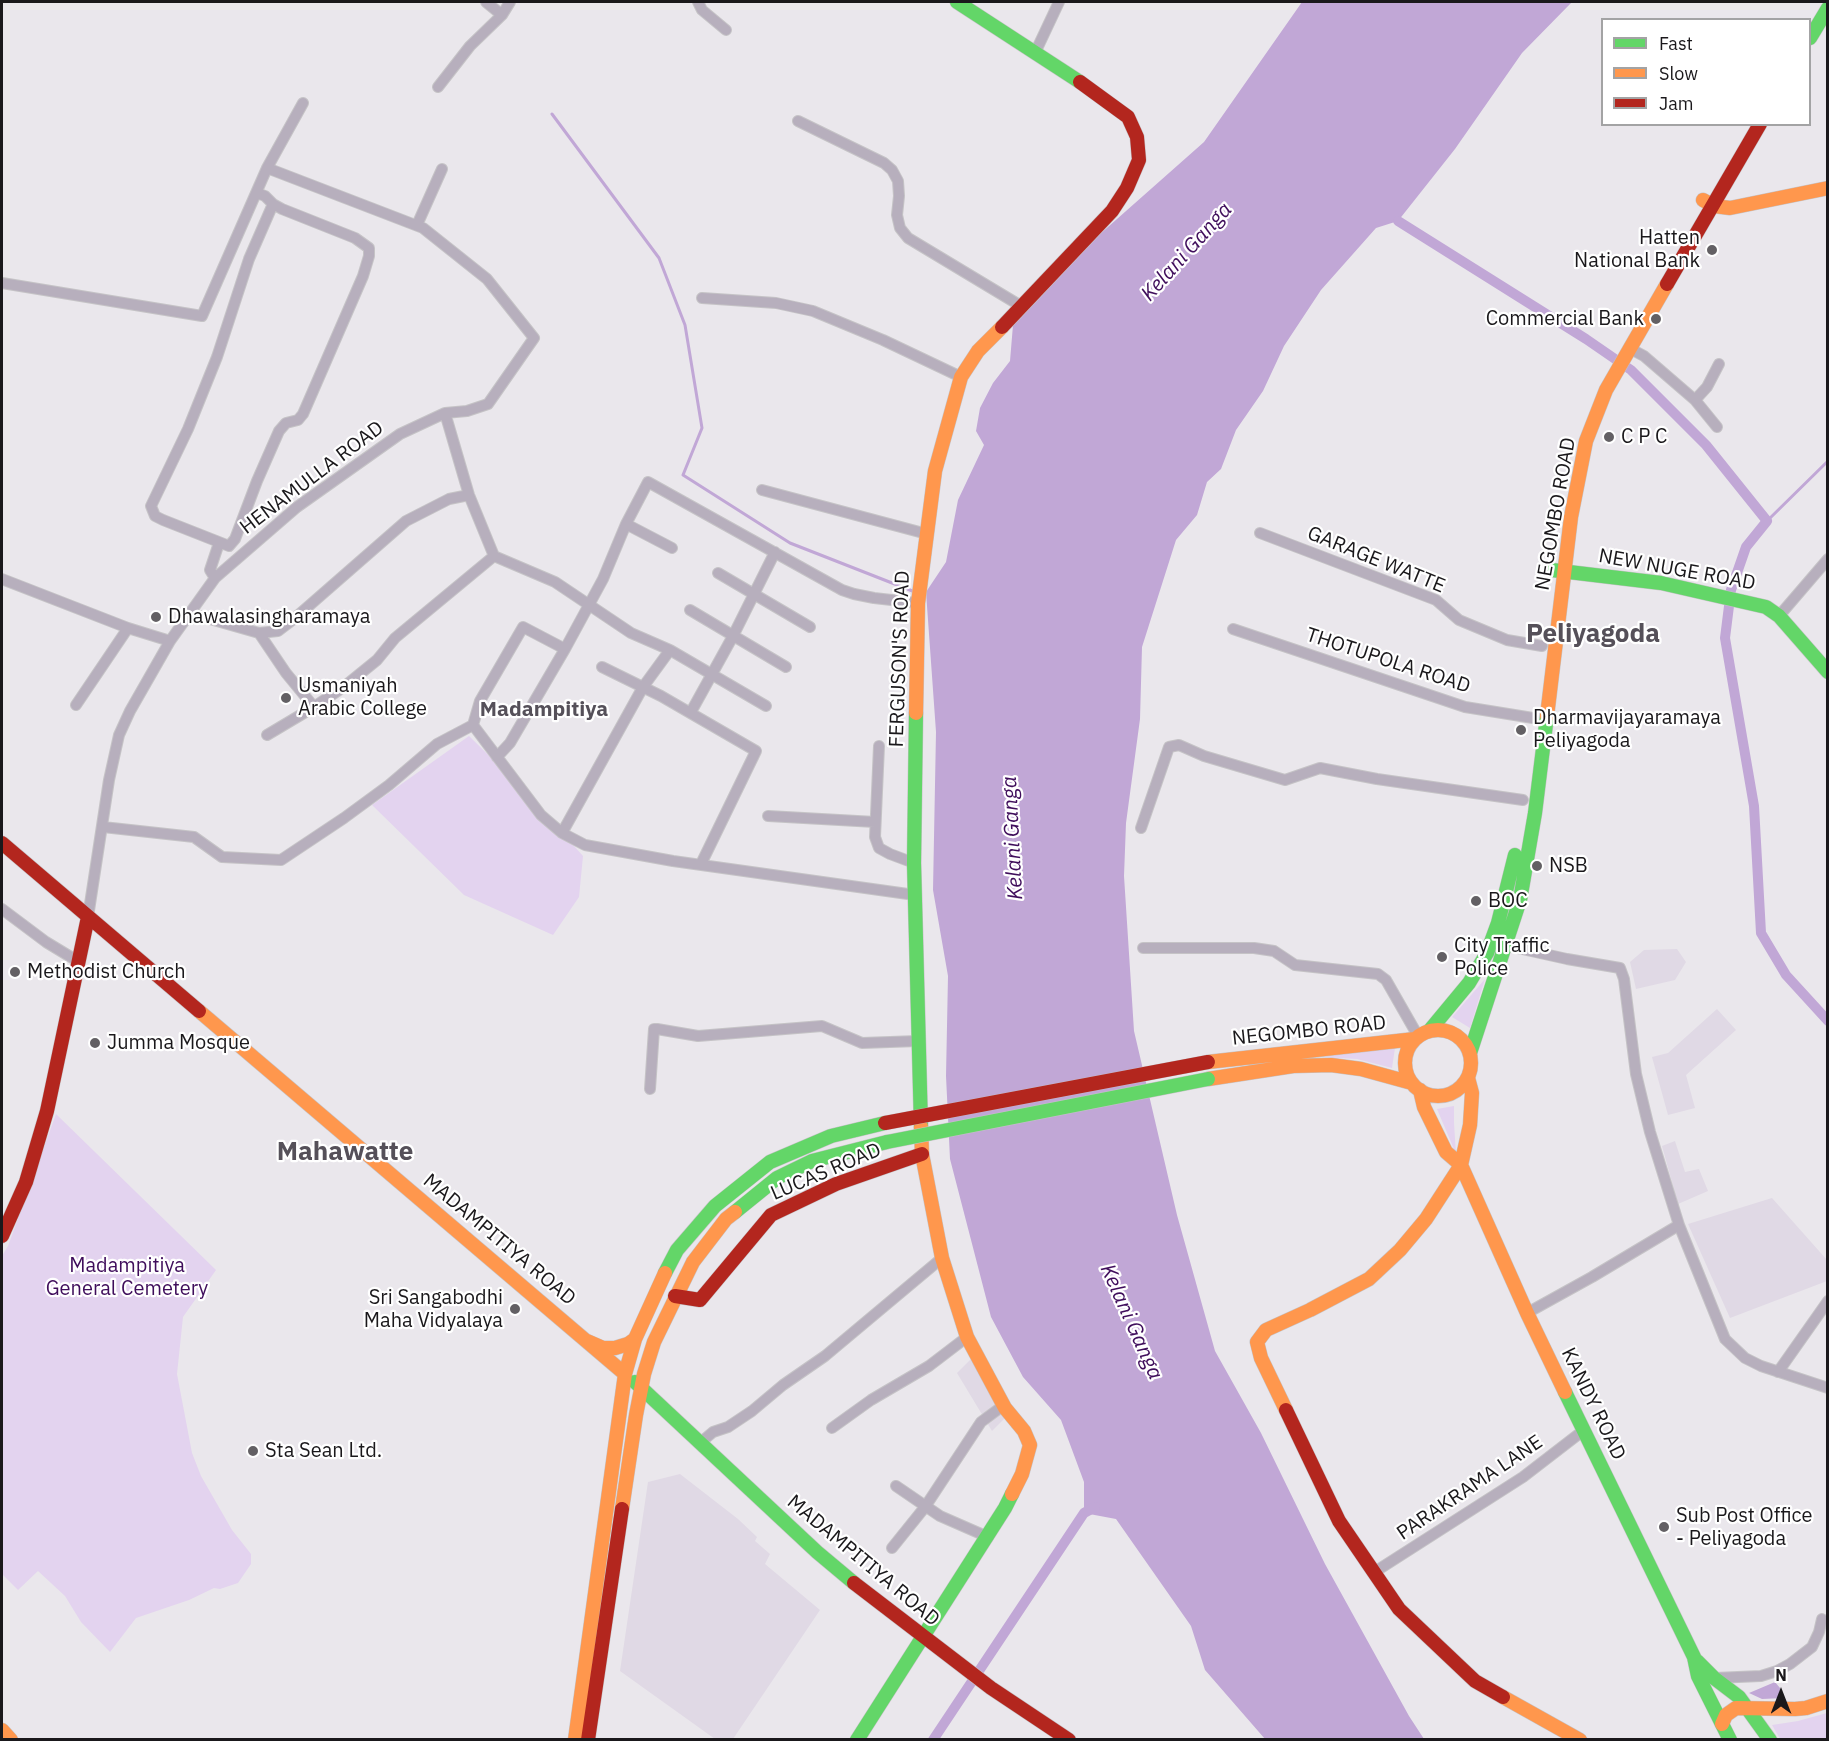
<!DOCTYPE html>
<html>
<head>
<meta charset="utf-8">
<style>
	body { margin:0 }
	#map { position:relative; width:1829px; height:1741px; overflow:hidden; background:#eae7ec; font-family:"IBM Plex Sans",sans-serif }
	canvas { display:block }
	.frame { position:absolute; inset:0; border:3px solid #1a181b; pointer-events:none }
	.legend { position:absolute; left:1601px; top:18px; width:210px; height:108px; box-sizing:border-box; background:#fff; border:2px solid #a3a3a4; margin:0; padding:8px 10px; list-style:none; font-size:18px; color:#1a181b }
	.legend li { display:flex; align-items:center; gap:12px; height:30px }
	.legend b { width:30px; border:2px solid #a3a3a4 }
	.north { position:absolute; left:1751px; top:1663px; width:60px; height:60px; -webkit-text-stroke:4px #fff; paint-order:stroke; rotate:0deg; font-size:16px; font-weight:700; line-height:24px; text-align:center; color:#1a181b }
	.north::after { content:''; display:block; margin:auto; width:21px; height:27px; background:#1a181b; clip-path:polygon(50% 0,100% 100%,50% 72%,0 100%) }
</style>
</head>
<body>
<div id="map">
<canvas width="1829" height="1741"></canvas>
<div class="frame"></div>
<ul class="legend">
<li><b style="height:8px;background:#63d668"></b>Fast</li>
<li><b style="height:8px;background:#ff974d"></b>Slow</li>
<li><b style="height:8px;background:#b3261e"></b>Jam</li>
</ul>
<div class="north">N</div>
</div>
<script>
const context = document.querySelector('canvas').getContext('2d');
context.lineJoin = 'round';
function fillPath(path, color) {
  context.fillStyle = color;
  context.fill(path, 'evenodd');
}
function shape(rows) {
  const path = new Path2D();
  for (const r of rows) {
    if (r.length === 3) {
      path.moveTo(r[0] + r[2], r[1]);
      path.arc(r[0], r[1], r[2], 0, 2 * Math.PI);
      continue;
    }
    path.moveTo(r[0], r[1]);
    for (let i = 2; i < r.length; i += 2) path.lineTo(r[i], r[i + 1]);
  }
  return path;
}
function trace(path, color, width, dash) {
  context.strokeStyle = color;
  context.lineWidth = width;
  context.lineCap = dash ? 'butt' : 'round';
  context.setLineDash(dash || []);
  context.stroke(path);
}
function drawText(font, color, halo, rows, align = 'center') {
  context.font = font + ' "IBM Plex Sans",sans-serif';
  context.lineWidth = 4.5;
  context.setLineDash([]);
  context.textBaseline = 'middle';
  context.strokeStyle = halo;
  context.fillStyle = color;
  for (const [text, x, y, turn = 0] of rows) {
    context.save();
    context.translate(x, y);
    context.rotate((+turn || 0) * Math.PI / 180);
    context.textAlign = isNaN(turn) ? turn : align;
    if (halo) context.strokeText(text, 0, 0);
    context.fillText(text, 0, 0);
    context.restore();
  }
}
fillPath(shape([
	[1677,949,1686,962,1675,980,1636,989,1630,962,1644,950],
	[1717,1009,1736,1030,1686,1075,1695,1108,1668,1115,1652,1057,1668,1053],
	[1675,1141,1685,1172,1699,1169,1708,1191,1678,1204,1662,1146],
	[1772,1198,1827,1260,1827,1281,1730,1318,1688,1224],
	[978,1352,1010,1413,992,1431,957,1373],
	[680,1474,738,1519,757,1537,755,1541,770,1554,765,1564,820,1610,733,1739,715,1739,620,1671,648,1482]
]), '#e0d9e5');
fillPath(shape([
	[469,736,522,788,583,856,579,897,553,935,464,895,372,805],
	[1485,979,1470,1028,1452,1017],
	[1395,1048,1392,1068,1357,1059,1321,1057],
	[1454,1106,1454,1123,1456,1154,1437,1109],
	[56,1114,216,1270,183,1317,177,1374,192,1453,201,1476,232,1530,251,1554,251,1564,238,1583,220,1589,214,1588,189,1600,136,1618,110,1652,81,1622,65,1596,38,1571,18,1590,2,1574,2,1256,8,1246],
	[1827,1713,1827,1739,1780,1739,1772,1725,1798,1721]
]), '#e3d3ef');
fillPath(shape([
	[1302,2,1572,2,1522,53,1455,149,1398,221,1376,228,1321,290,1284,346,1263,391,1236,430,1221,469,1207,482,1197,515,1176,540,1142,647,1140,719,1126,823,1124,876,1134,1031,1177,1215,1215,1351,1261,1433,1325,1564,1409,1716,1424,1739,1265,1739,1205,1670,1191,1626,1116,1519,1084,1513,1084,1482,1061,1420,1023,1377,991,1317,950,1159,946,1076,948,976,933,890,936,732,926,592,946,562,958,500,984,445,976,431,980,408,993,383,1010,361,1013,325,1065,265,1204,142],
	[1775,1682,1780,1688,1784,1698,1762,1699,1749,1693]
]), '#c1a7d6');
trace(shape([
	[552,114,659,258,685,325,702,428,683,475,790,543,915,592],
	[1767,521,1828,461]
]), '#c1a7d6', 3);
trace(shape([
	[1398,221,1586,339,1631,370,1706,445,1767,521,1746,547,1731,590,1725,638,1754,806,1761,933,1786,975,1828,1021],
	[933,1740,1084,1513,1095,1507]
]), '#c1a7d6', 10);
const street = shape([
	[486,2,502,15],
	[698,2,702,10,726,30],
	[1035,53,1059,2],
	[438,87,470,46,502,15,510,2],
	[798,121,884,163,892,170,898,181,899,196,897,215,900,228,908,238,1021,306],
	[257,193,265,196,273,204,282,209,355,238,369,248,369,256,363,276,303,414,298,420,286,423,279,431,257,481,235,539,229,546,163,520,155,516,151,506,188,429,217,357,249,259,273,204],
	[417,225,442,169],
	[2,283,202,316,267,168,303,103],
	[702,298,776,303,813,311,883,340,961,377],
	[1629,348,1644,356,1695,400,1717,427],
	[1695,400,1707,387,1719,364],
	[445,413,469,495,494,556,555,582,631,633,670,650,766,706],
	[762,490,927,534],
	[626,524,672,548],
	[1260,533,1436,600,1459,620,1507,640,1542,646],
	[718,573,810,627],
	[215,578,210,570,219,543],
	[2,579,128,628,170,641],
	[690,610,786,667],
	[189,613,259,633,278,631,295,618,406,521,449,499,469,495],
	[1779,616,1828,559],
	[1233,629,1465,707,1533,718],
	[259,633,286,673,314,707,345,686,377,660,395,638,494,556],
	[602,667,661,696,756,751,701,864],
	[76,705,128,628],
	[691,712,733,636,775,552],
	[473,725,480,701,523,627,565,649],
	[267,735,314,707],
	[879,746,875,837,879,848,890,854,914,863],
	[497,757,510,743,565,649,603,579,626,524,648,482,842,590,854,594,874,598,918,603],
	[768,816,875,822],
	[103,827,194,837,222,857,281,860,344,818,389,785,437,744,473,725,541,815,562,833,585,845,673,861,915,895],
	[1141,828,1169,747,1179,745,1204,756,1285,780,1320,768,1377,779,1523,800],
	[562,833,643,687,670,650],
	[2,909,46,942,79,962],
	[88,917,109,780,119,735,130,711,170,641,215,578,297,507,400,434,445,413,467,411,488,404,534,338,487,279,423,228,267,168],
	[1504,945,1567,959,1620,968,1624,979,1636,1074,1650,1132,1679,1225,1725,1339,1745,1358,1761,1366,1828,1388],
	[1143,948,1254,948,1274,951,1295,965,1378,974,1386,980,1418,1036],
	[650,1089,654,1029,657,1029,698,1036,822,1026,862,1043,918,1041],
	[1527,1313,1592,1277,1679,1225],
	[1778,1372,1828,1301],
	[832,1428,871,1400,929,1366,967,1337],
	[700,1443,713,1432,728,1427,752,1411,783,1385,825,1356,942,1258],
	[896,1486,940,1516,988,1537],
	[892,1548,925,1507,981,1422,1004,1405],
	[1373,1573,1523,1477,1584,1430],
	[1715,1678,1761,1676,1777,1671,1790,1664,1812,1647,1819,1632,1822,1619]
]);
const fast = shape([
	[957,2,1080,82],
	[1810,38,1828,8],
	[1552,570,1661,583,1766,607,1779,616,1828,672],
	[916,713,914,863,921,1127],
	[1430,1030,1469,983,1487,953,1498,923,1515,855],
	[1470,1053,1520,900,1535,813,1547,716],
	[735,1212,777,1178,812,1161,887,1142],
	[665,1273,677,1250,715,1206,770,1162,831,1136,885,1123],
	[635,1382,817,1552,854,1583],
	[1565,1392,1694,1657,1698,1676,1730,1740],
	[1697,1661,1714,1678,1739,1697,1770,1740],
	[857,1740,1005,1508,1012,1494]
]);
const slow = shape([
	[1703,200,1714,206,1730,208,1828,188],
	[916,713,918,603,935,471,961,377,978,351,1002,327],
	[1547,716,1571,517,1586,441,1606,390,1667,284],
	[199,1011,625,1374],
	[1438,1063,33],
	[1208,1062,1415,1039],
	[1208,1079,1293,1066,1331,1065,1361,1069,1412,1083],
	[1420,1090,1424,1107,1446,1152,1461,1165,1527,1313,1565,1392],
	[921,1127,922,1154,942,1258,967,1337,1005,1408,1024,1431,1030,1445,1022,1474,1012,1494],
	[1461,1165,1470,1125,1472,1093,1468,1078],
	[587,1341,603,1348,615,1348,628,1344,635,1339],
	[1286,1410,1261,1358,1257,1342,1266,1330,1310,1310,1369,1279,1400,1250,1426,1219,1461,1165],
	[622,1509,636,1415,644,1374,654,1342,693,1262,726,1219,735,1212],
	[1503,1697,1580,1740],
	[1722,1724,1726,1715,1736,1708,1795,1709,1806,1708,1828,1701],
	[2,1730,11,1740],
	[575,1740,625,1374,635,1339,665,1273]
]);
const jam = shape([
	[1667,284,1760,124],
	[1002,327,1112,211,1127,188,1139,160,1137,137,1128,117,1080,82],
	[2,843,199,1011],
	[2,1236,26,1182,47,1111,88,917],
	[675,1296,700,1300,771,1215,836,1184,922,1154],
	[1286,1410,1339,1521,1399,1609,1475,1681,1503,1697],
	[854,1583,991,1688,1069,1740],
	[588,1740,622,1509]
]);
trace(street, '#c5c3c6', 12);
trace(fast, '#c5c3c6', 15);
trace(slow, '#c5c3c6', 15);
trace(jam, '#c5c3c6', 15);
trace(street, '#b7afbd', 10);
trace(fast, '#63d668', 14);
trace(slow, '#ff974d', 14);
trace(jam, '#b3261e', 14);
const fastBridge = shape([
	[887,1142,1208,1079]
]);
const jamBridge = shape([
	[885,1123,1208,1062]
]);
trace(fastBridge, '#c5c3c6', 15, []);
trace(jamBridge, '#c5c3c6', 15, []);
trace(fastBridge, '#63d668', 14);
trace(jamBridge, '#b3261e', 14);
for (const [x, y, r, color] of [
	[1712,250,6,"#636064"],
	[1656,319,6,"#636064"],
	[1609,437,6,"#636064"],
	[156,617,6,"#636064"],
	[286,698,6,"#636064"],
	[1521,730,6,"#636064"],
	[1537,866,6,"#636064"],
	[1476,901,6,"#636064"],
	[1442,957,6,"#636064"],
	[15,972,6,"#636064"],
	[95,1043,6,"#636064"],
	[515,1309,6,"#636064"],
	[253,1451,6,"#636064"],
	[1664,1527,6,"#636064"]
]) {
  const dot = new Path2D();
  dot.arc(x, y, r, 0, 2 * Math.PI);
  context.fillStyle = color;
  context.fill(dot);
  trace(dot, '#fff', 2);
}
drawText('20px', '#1a181b', '#fff', [
	["Hatten",1700,238,"right"],
	["National Bank",1700,261,"right"],
	["Commercial Bank",1644,319,"right"],
	["C P C",1621,437],
	["Dhawalasingharamaya",168,617],
	["Usmaniyah",298,686],
	["Arabic College",298,709],
	["Dharmavijayaramaya",1533,718],
	["Peliyagoda",1533,741],
	["NSB",1549,866],
	["BOC",1488,901],
	["City Traffic",1454,946],
	["Police",1454,969],
	["Methodist Church",27,972],
	["Jumma Mosque",107,1043],
	["Sri Sangabodhi",503,1298,"right"],
	["Maha Vidyalaya",503,1321,"right"],
	["Sta Sean Ltd.",265,1451],
	["Sub Post Office",1676,1516],
	["- Peliyagoda",1676,1539]
], 'left');
drawText('20px', '#1a181b', '#fff', [
	["HENAMULLA ROAD",312,478,-37],
	["NEGOMBO ROAD",1556,514,-80],
	["GARAGE WATTE",1376,560,22],
	["NEW NUGE ROAD",1677,570,10],
	["FERGUSON'S ROAD",900,659,-88],
	["THOTUPOLA ROAD",1388,661,18],
	["NEGOMBO ROAD",1309,1031,-6],
	["LUCAS ROAD",826,1172,-23],
	["MADAMPITIYA ROAD",499,1240,40],
	["KANDY ROAD",1593,1404,64],
	["PARAKRAMA LANE",1470,1488,-34],
	["MADAMPITIYA ROAD",863,1561,40]
]);
drawText('20px', '#3f0d5b', '#fff', [
	["Madampitiya",127,1266],
	["General Cemetery",127,1289]
]);
drawText('italic 21px', '#3f0d5b', '#fff', [
	["Kelani Ganga",1187,252,-48],
	["Kelani Ganga",1013,838,-93],
	["Kelani Ganga",1131,1322,66]
]);
drawText('bold 21px', '#555059', '#fff', [
	["Madampitiya",544,710]
]);
drawText('bold 26px', '#555059', '#fff', [
	["Peliyagoda",1593,634],
	["Mahawatte",345,1152]
]);
</script>
</body>
</html>
